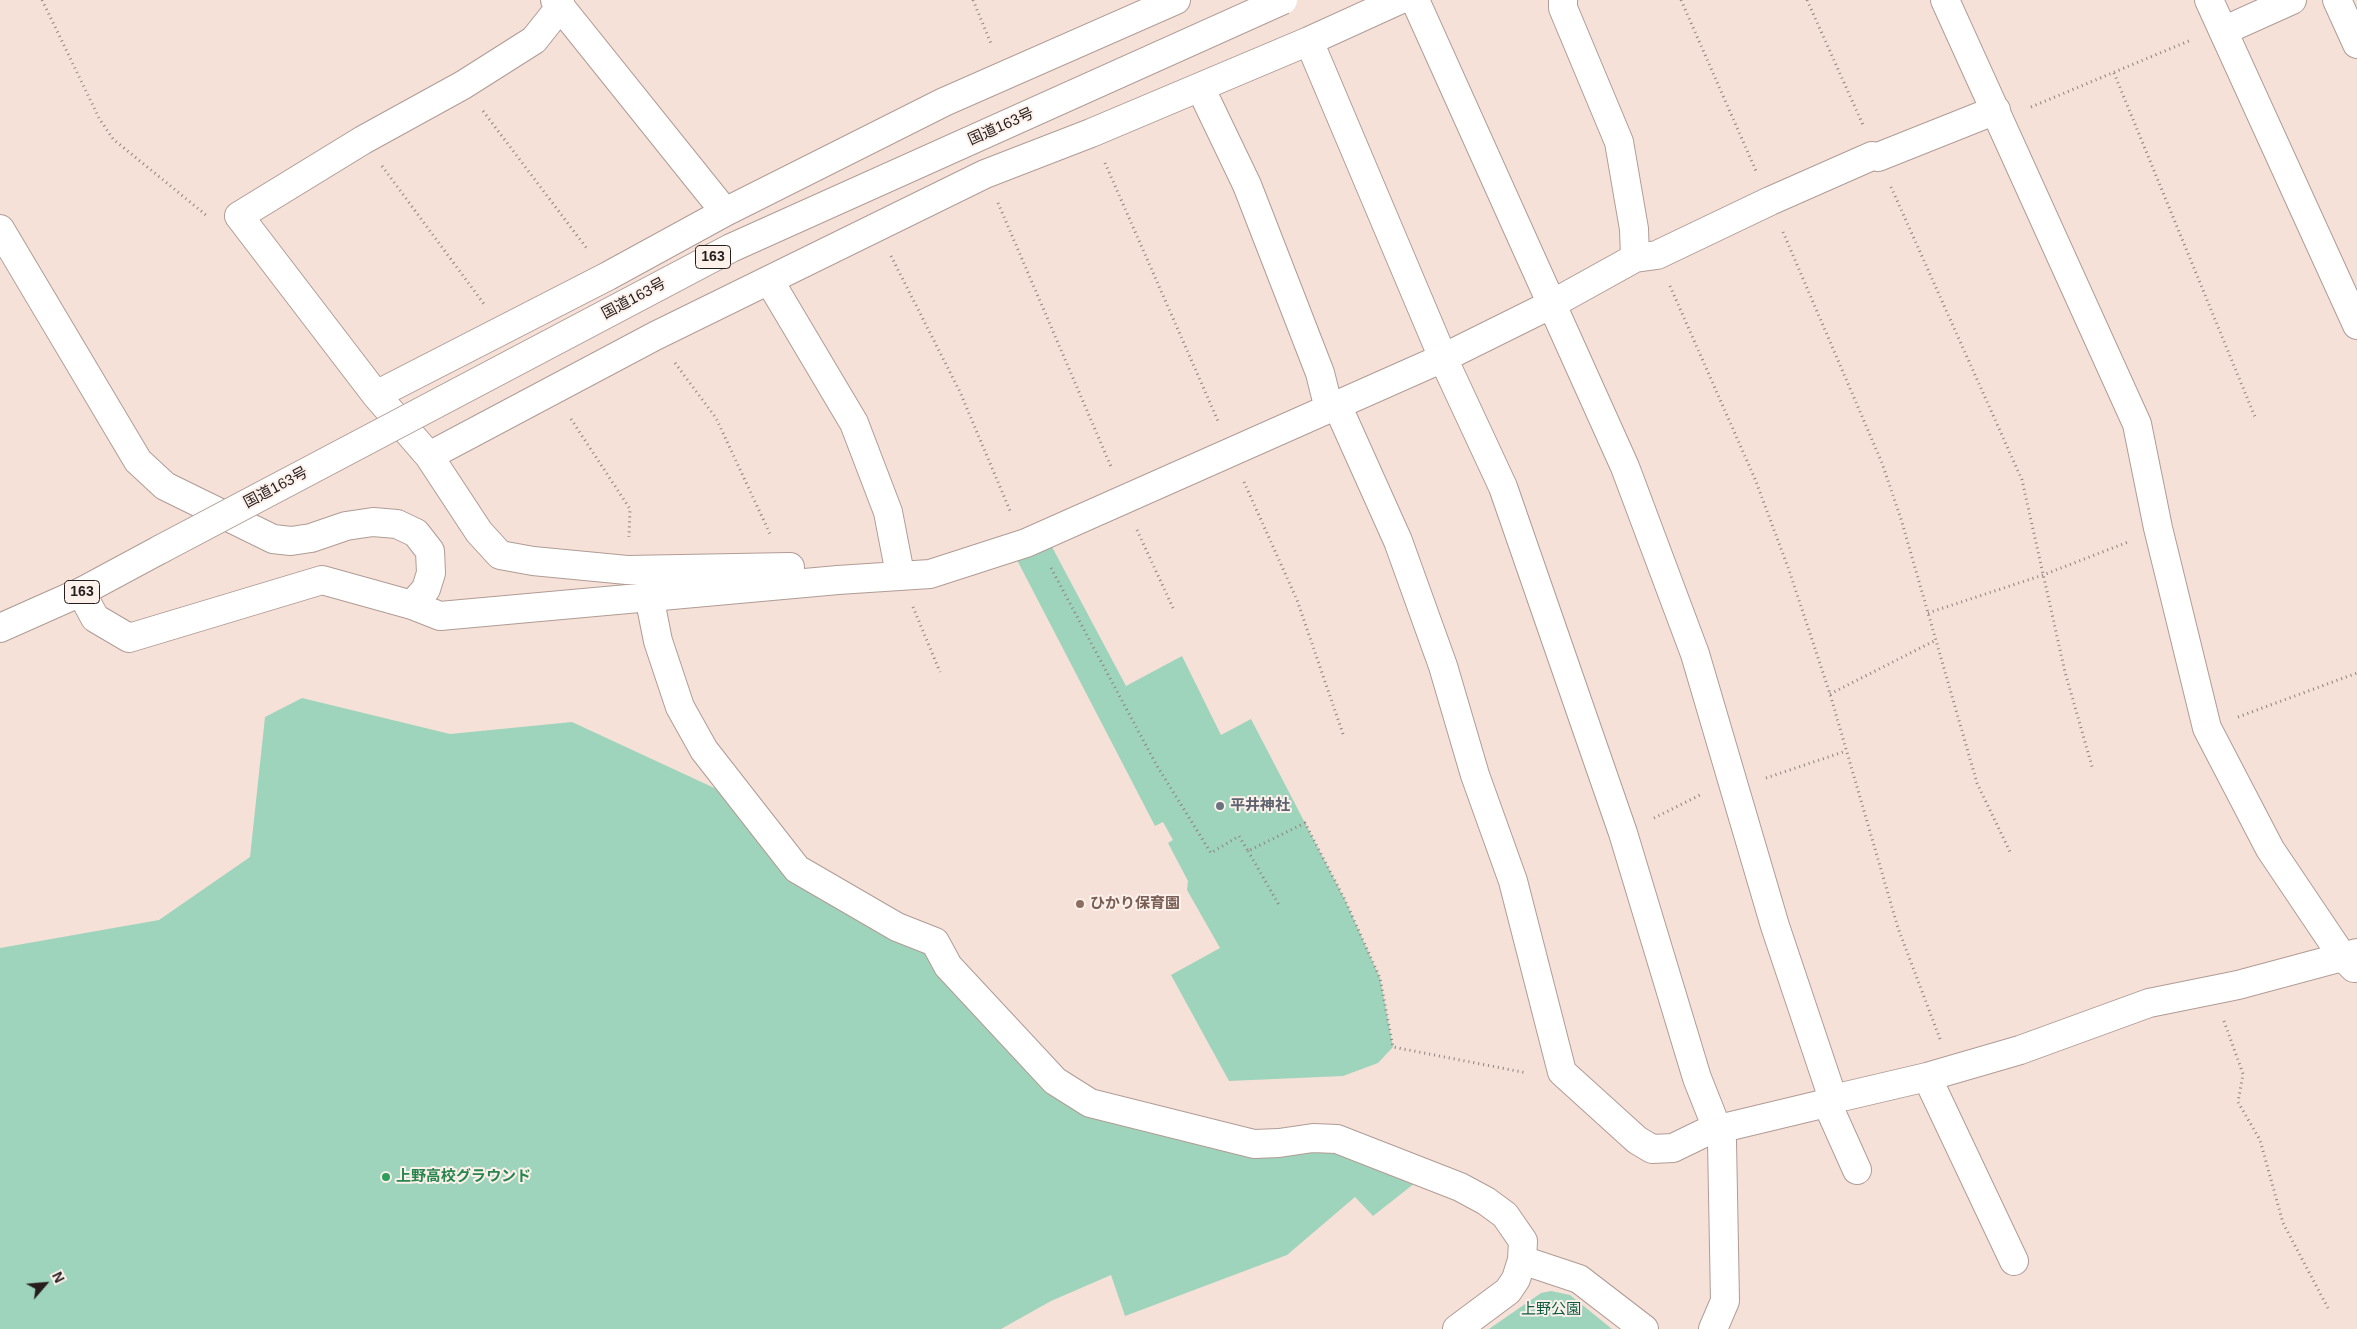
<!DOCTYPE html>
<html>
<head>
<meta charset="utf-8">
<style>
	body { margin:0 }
	#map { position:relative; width:2357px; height:1329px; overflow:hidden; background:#f5e1d8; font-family:Arial,sans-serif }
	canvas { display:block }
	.north { position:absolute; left:20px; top:1259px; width:50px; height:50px; -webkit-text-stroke:4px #fcf0eb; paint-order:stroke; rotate:63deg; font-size:14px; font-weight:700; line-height:20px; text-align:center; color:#261e1c }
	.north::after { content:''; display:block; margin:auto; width:18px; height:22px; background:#261e1c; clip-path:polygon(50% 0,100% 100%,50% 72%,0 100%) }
</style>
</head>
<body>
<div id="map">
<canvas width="2357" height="1329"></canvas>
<div class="north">N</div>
</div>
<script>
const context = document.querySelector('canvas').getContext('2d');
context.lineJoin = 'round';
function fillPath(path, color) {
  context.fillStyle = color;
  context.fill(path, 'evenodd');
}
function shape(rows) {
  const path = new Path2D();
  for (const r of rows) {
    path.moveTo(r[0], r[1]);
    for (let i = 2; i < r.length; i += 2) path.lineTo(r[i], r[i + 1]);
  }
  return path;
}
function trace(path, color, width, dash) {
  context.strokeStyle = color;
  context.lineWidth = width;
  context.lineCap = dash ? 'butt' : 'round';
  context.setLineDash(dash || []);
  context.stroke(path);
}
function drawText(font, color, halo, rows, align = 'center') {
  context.font = font + ' Arial,"Noto Sans JP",sans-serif';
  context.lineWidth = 4;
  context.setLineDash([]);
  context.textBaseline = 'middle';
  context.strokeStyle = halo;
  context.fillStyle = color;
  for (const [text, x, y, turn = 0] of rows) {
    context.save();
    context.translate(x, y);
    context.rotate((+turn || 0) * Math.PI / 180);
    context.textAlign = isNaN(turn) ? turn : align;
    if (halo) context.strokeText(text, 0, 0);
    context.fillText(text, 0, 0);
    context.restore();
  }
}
fillPath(shape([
	[1051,545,1126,686,1182,656,1221,735,1251,719,1345,900,1380,978,1393,1047,1378,1063,1343,1076,1229,1081,1171,975,1220,948,1187,890,1188,881,1168,843,1173,840,1163,822,1155,826,1017,560],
	[302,698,450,734,572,722,723,792,780,868,926,949,939,971,1041,1088,1077,1110,1339,1154,1415,1183,1373,1216,1355,1197,1287,1255,1125,1316,1111,1275,1051,1301,1001,1329,0,1329,0,948,159,920,250,857,265,717],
	[1551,1291,1570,1295,1612,1329,1489,1329,1541,1293]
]), '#9fd4bc');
const minor = shape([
	[555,0,725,212],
	[1415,0,1625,467,1695,654,1775,926,1833,1099],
	[1945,0,2137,424,2158,528,2207,728,2270,849,2342,956,2354,968],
	[2209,0,2357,325],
	[2337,0,2357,44],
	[561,6,534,40,463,85,363,140,239,216,376,395,429,456,479,532,500,555,533,561,627,570,790,567],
	[2223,31,2292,0],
	[1309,41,1443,358,1503,487,1623,833,1697,1078,1722,1141,1725,1301,1713,1329],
	[1200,87,1247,185,1320,373,1329,409],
	[0,229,138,461,165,486,273,539,291,541,311,538,346,526,373,522,397,524,416,533,430,551,431,573,426,589,412,605],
	[1635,258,1657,255,1770,201,1872,156,1878,157,1996,110],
	[769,280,854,423,888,512,900,574],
	[376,395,608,276,725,212,944,102,1176,0],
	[1337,405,1398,541,1443,666,1475,775,1513,881,1562,1072,1637,1140,1652,1149,1673,1148,1706,1132,1827,1103,1833,1099,1927,1077,2020,1050,2149,1003,2238,985,2357,953],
	[429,456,655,336,985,174,1091,133,1309,41,1399,0],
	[81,592,95,618,129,638,322,580,412,605,440,616,838,580,930,574,1026,543,1443,358,1552,304,1635,258,1634,229,1619,142,1563,8,1563,0],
	[649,596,658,641,680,707,704,750,797,869,897,927,935,942,948,966,1055,1081,1090,1103,1254,1144,1279,1143,1313,1138,1337,1139,1460,1187,1486,1201,1505,1215,1523,1241,1522,1260,1516,1279,1508,1291,1457,1329],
	[1927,1077,2014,1261],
	[1827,1103,1857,1170],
	[1522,1260,1579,1279,1644,1329]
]);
const highway = shape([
	[0,628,81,592,161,549]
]);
trace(minor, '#b09c95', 30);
trace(highway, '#b09c95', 30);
trace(shape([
	[42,0,99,118,113,139,206,215],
	[973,0,992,46],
	[1681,0,1756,171],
	[1807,0,1863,125],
	[2114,73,2255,417],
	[2031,107,2191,40],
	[483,111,588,250],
	[1105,163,1218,421],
	[382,166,484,304],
	[1891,187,2022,480,2065,672,2093,770],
	[998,203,1112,469],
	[1783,232,1882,463,1901,519,1977,783,2011,854],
	[891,256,960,392,1011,513],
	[1670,286,1755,479,1789,570,1830,694,1898,928,1940,1039],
	[675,363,716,418,771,536],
	[571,419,630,509,629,537],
	[1244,482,1297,600,1343,734],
	[1137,530,1173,608],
	[1051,568,1157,766,1211,853,1239,836,1248,851,1305,823,1345,900,1380,978,1393,1047,1527,1073],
	[913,607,940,672],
	[1928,613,2043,575,2128,542],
	[1830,694,1936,640],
	[2238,717,2357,673],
	[1766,778,1846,751],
	[1654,818,1702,794],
	[1248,851,1279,905],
	[2224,1021,2243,1074,2238,1102,2260,1140,2283,1223,2329,1310]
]), '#8f817c', 3, [1, 4]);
trace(minor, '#fff', 28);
trace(highway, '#fff', 28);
const highwayBridge = shape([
	[161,549,731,248,1283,0]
]);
trace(highwayBridge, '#b09c95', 30, []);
trace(highwayBridge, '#fff', 28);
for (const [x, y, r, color] of [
	[1220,806,5,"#6b7280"],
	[1080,904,5,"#8d6e63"],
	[386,1177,5,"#2e9e5b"]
]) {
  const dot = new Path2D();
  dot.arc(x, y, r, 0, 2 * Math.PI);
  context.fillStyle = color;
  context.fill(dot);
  trace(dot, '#fcf0eb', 2);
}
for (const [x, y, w] of [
	[713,257,35],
	[82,592,35]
]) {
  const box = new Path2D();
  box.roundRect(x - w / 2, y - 11.5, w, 23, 4);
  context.fillStyle = '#fcf0eb';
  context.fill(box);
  trace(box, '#261e1c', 1);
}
drawText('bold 14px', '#261e1c', null, [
	["163",713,257],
	["163",82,592]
]);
drawText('15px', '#261e1c', '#fcf0eb', [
	["国道163号",1001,127,-24],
	["国道163号",634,299,-28],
	["国道163号",276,488,-28]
]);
drawText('bold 15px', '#5b616d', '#fcf0eb', [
	["平井神社",1230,806]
], 'left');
drawText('bold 15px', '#785e54', '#fcf0eb', [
	["ひかり保育園",1090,904]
], 'left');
drawText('bold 15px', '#27864d', '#fcf0eb', [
	["上野高校グラウンド",396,1177]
], 'left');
drawText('15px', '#085b41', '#fcf0eb', [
	["上野公園",1551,1310]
]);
</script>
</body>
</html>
